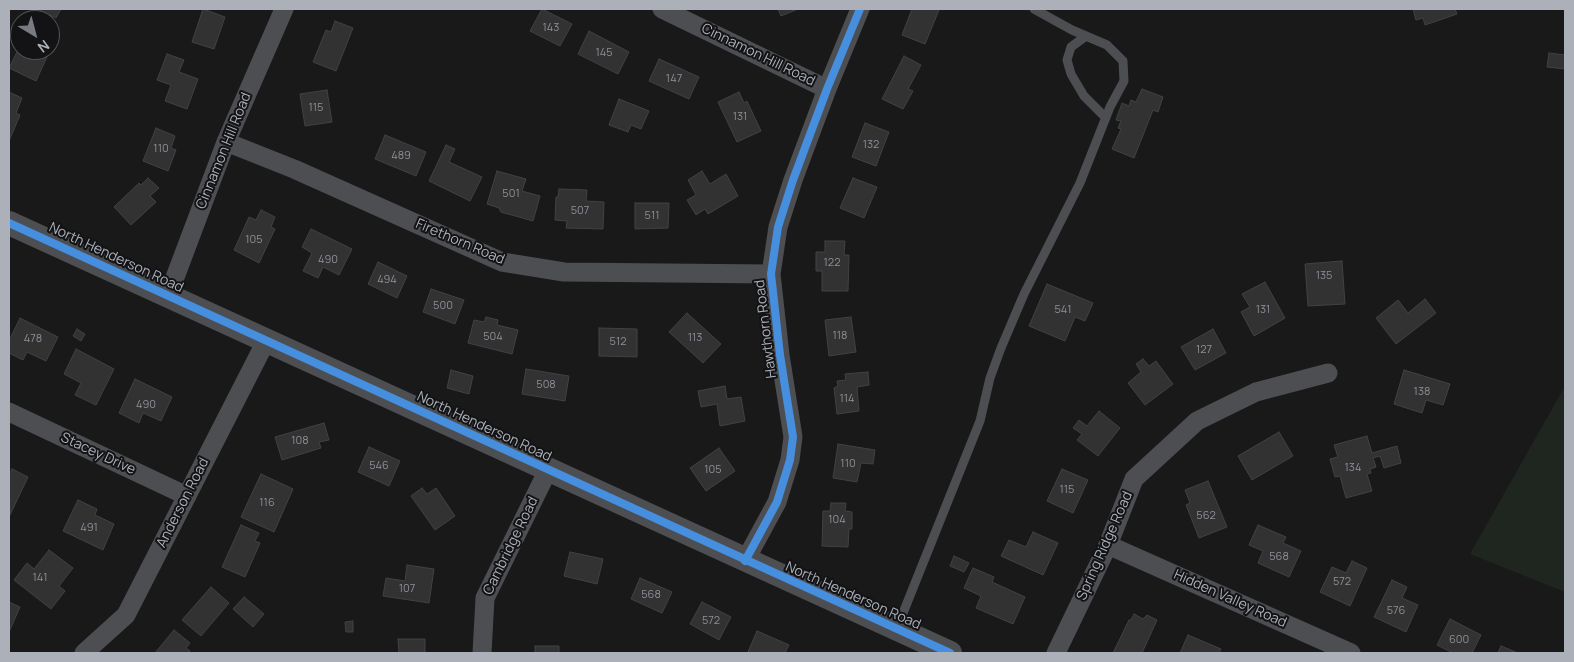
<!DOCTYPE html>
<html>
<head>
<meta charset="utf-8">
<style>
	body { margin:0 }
	#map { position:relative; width:1574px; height:662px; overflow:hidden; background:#191919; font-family:Manrope,sans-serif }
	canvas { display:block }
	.frame { position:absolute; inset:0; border:10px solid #abb0b9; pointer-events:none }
	.north { position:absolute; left:10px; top:10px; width:50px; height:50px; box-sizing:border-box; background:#131315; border:1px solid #505257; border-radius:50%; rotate:143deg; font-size:14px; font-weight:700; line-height:20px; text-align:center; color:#abb0b9 }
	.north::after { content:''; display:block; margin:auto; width:18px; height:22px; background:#787b81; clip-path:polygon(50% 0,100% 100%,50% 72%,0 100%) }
</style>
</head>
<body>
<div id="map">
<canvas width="1574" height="662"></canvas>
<div class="frame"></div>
<div class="north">N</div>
</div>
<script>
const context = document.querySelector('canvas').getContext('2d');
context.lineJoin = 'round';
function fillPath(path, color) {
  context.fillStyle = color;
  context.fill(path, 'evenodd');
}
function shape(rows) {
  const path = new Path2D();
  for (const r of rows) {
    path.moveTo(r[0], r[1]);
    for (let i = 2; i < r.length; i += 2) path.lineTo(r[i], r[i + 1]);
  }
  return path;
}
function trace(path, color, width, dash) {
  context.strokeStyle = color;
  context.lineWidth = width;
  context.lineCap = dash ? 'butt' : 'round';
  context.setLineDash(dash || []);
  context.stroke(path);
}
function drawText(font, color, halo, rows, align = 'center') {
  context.font = font + ' Manrope,sans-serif';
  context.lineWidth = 4;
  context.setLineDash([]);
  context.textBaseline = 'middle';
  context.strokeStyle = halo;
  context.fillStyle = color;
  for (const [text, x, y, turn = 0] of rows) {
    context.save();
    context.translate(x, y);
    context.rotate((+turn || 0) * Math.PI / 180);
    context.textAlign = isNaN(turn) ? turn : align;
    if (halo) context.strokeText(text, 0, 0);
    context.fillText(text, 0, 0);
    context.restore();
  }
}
fillPath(shape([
	[1565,386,1565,592,1470,554]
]), '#1f2620');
const building = shape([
	[37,9,61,9,56,18,37,9],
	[203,9,225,17,214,49,192,42,203,9],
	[542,9,572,24,560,46,530,31,542,9],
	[778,9,798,9,781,16,778,9],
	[912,9,935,9,939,10,925,44,902,35,912,9],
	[1413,9,1455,9,1457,14,1425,25,1423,18,1416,20,1413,9],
	[335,21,353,28,336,71,313,62,326,30,331,32,335,21],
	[20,24,20,44,12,41,20,24],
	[589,31,629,52,618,74,578,54,589,31],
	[50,34,56,37,36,81,9,68,20,46,20,50,50,50,50,34],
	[1549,53,1565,55,1565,69,1547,67,1549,53],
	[167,54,184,60,179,72,198,79,187,109,165,101,171,85,157,80,167,54],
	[904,56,921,65,908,89,913,91,903,109,882,99,904,56],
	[659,59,699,77,689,99,649,81,659,59],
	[1142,89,1163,97,1158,112,1153,110,1134,158,1112,149,1121,129,1118,128,1121,121,1116,120,1122,103,1129,106,1131,100,1136,102,1142,89],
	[327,90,332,122,305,126,300,94,327,90],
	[9,92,22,98,16,113,20,115,9,141,9,92],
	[739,92,744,103,747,101,761,131,737,142,718,102,739,92],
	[619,99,649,111,641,129,631,125,628,132,609,125,619,99],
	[865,123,889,132,876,166,852,157,865,123],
	[156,128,175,136,171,148,176,150,168,171,143,161,156,128],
	[385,135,426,152,416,176,375,159,385,135],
	[446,145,455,149,449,162,482,177,470,201,429,181,446,145],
	[497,171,526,179,522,191,540,196,533,221,501,212,499,208,487,204,497,171],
	[702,171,710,184,726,174,738,196,708,214,705,209,696,215,687,200,696,195,688,180,702,171],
	[148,178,159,188,150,196,156,202,131,225,114,207,139,183,141,185,148,178],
	[853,178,877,187,864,218,840,208,853,178],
	[559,189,587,190,586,201,604,202,603,229,566,228,567,221,555,220,556,197,558,197,559,189],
	[635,203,669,203,668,228,635,229,635,203],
	[261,210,275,217,271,227,275,229,259,263,234,250,249,217,256,220,261,210],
	[311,229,352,249,339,275,323,267,318,278,303,271,312,253,302,247,311,229],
	[825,241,845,241,844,255,849,255,848,291,822,291,822,271,816,271,816,252,825,252,825,241],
	[1342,261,1345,304,1308,306,1305,264,1342,261],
	[378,262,407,276,397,298,368,284,378,262],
	[1265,282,1285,318,1254,336,1241,312,1250,307,1242,294,1265,282],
	[1047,284,1093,303,1085,321,1075,317,1065,341,1029,326,1047,284],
	[431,289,464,300,455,324,423,312,431,289],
	[1425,299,1436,313,1396,344,1376,318,1398,300,1408,313,1425,299],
	[687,313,721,344,703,363,669,332,687,313],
	[486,317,498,320,497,325,518,330,512,354,468,343,474,320,484,322,486,317],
	[851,317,856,352,829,356,825,320,851,317],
	[20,318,58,337,46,361,27,352,23,360,9,353,9,341,20,318],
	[599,328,637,329,637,357,599,356,599,328],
	[77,329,85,334,81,341,73,336,77,329],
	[1213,329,1226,353,1195,370,1181,347,1213,329],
	[76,349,114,369,96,405,75,395,81,383,64,374,76,349],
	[1143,359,1149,366,1156,361,1173,384,1145,405,1128,383,1141,372,1136,364,1143,359],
	[526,369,569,376,565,401,522,394,526,369],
	[451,370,473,376,469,394,447,388,451,370],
	[1404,370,1450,384,1443,405,1426,400,1422,413,1394,404,1404,370],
	[868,372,869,385,857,387,859,411,837,414,834,388,838,386,837,381,846,380,845,374,868,372],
	[135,379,172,397,161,421,143,413,139,423,119,413,135,379],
	[725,386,727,399,741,397,745,421,720,426,717,404,701,407,698,391,725,386],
	[1099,411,1120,428,1098,456,1077,440,1082,434,1073,428,1079,420,1087,426,1099,411],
	[324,423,329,440,319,442,321,448,282,460,275,437,324,423],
	[1279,432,1293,456,1252,480,1238,456,1279,432],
	[1367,436,1372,453,1397,446,1401,463,1384,468,1380,456,1373,458,1376,467,1370,469,1371,473,1367,474,1372,491,1346,498,1340,476,1335,477,1330,459,1338,457,1334,445,1367,436],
	[838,444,875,450,873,464,861,463,857,482,833,478,838,444],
	[369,447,400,461,389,486,358,472,369,447],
	[719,448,735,471,706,491,690,468,719,448],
	[12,469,28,477,10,515,9,475,12,469],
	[1062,469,1088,480,1073,513,1047,501,1062,469],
	[261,474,293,489,274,532,241,517,261,474],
	[1208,481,1227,527,1199,538,1186,505,1190,503,1185,490,1208,481],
	[422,488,427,494,436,488,455,516,435,530,411,496,422,488],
	[78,500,97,509,95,515,114,524,103,550,63,531,78,500],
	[831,503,846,503,845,511,852,512,852,529,849,529,848,547,822,546,823,511,830,511,831,503],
	[241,525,259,533,255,541,260,543,245,577,222,567,241,525],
	[1258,525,1286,537,1283,543,1301,551,1289,577,1258,563,1263,551,1249,545,1258,525],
	[1033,532,1058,543,1043,575,1001,556,1009,540,1026,547,1033,532],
	[49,550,73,568,59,586,65,591,51,609,14,580,27,563,34,569,49,550],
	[570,552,603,559,597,584,564,576,570,552],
	[954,556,969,563,964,572,950,566,954,556],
	[1352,561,1367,568,1350,606,1320,592,1332,567,1346,573,1352,561],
	[407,565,434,569,429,603,383,596,386,578,405,581,407,565],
	[973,568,994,577,992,582,1025,597,1013,624,976,608,981,596,964,588,973,568],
	[640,578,672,592,662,613,631,599,640,578],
	[1392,580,1407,587,1402,598,1418,605,1406,632,1374,617,1392,580],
	[211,587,229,603,201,636,182,620,211,587],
	[244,597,264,614,253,627,233,609,244,597],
	[9,602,20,607,9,632,9,602],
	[702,602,731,617,719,640,690,624,702,602],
	[1134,614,1143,619,1147,615,1157,620,1142,653,1113,653,1129,620,1131,620,1134,614],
	[1450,619,1481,635,1472,653,1453,653,1437,645,1450,619],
	[353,621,353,632,346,632,345,622,353,621],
	[174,630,190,643,186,648,190,651,188,653,155,653,174,630],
	[757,631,789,645,785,653,751,653,748,652,757,631],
	[1188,635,1221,649,1219,653,1180,653,1188,635],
	[398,639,425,639,425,653,399,653,398,639],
	[535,646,559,646,559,653,535,653,535,646],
	[1501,646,1518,653,1498,653,1501,646]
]);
fillPath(building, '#323233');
trace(building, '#414245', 1);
trace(shape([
	[1086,36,1071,47,1067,60,1071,74,1084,96,1106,118],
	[897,628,980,421,990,378,1001,348,1024,294,1080,183,1110,107,1124,81,1123,61,1107,45,1072,30,1034,9]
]), '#4d4e52', 9);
trace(shape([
	[662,9,827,89],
	[226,142,294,169,502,262,564,272,771,274],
	[168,296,226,142,284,9],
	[9,412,187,496],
	[1108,545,1351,653],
	[745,561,777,502,790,460,793,437,780,355,771,274,778,227,793,180,827,89,860,9],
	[84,653,126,615,266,341],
	[482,653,485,598,548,470],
	[1056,653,1108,545,1134,479,1197,421,1256,392,1328,373]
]), '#4d4e52', 19);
trace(shape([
	[9,223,950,653]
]), '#4d4e52', 24);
trace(shape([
	[9,223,950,653],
	[745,561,777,502,790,460,793,437,780,355,771,274,778,227,793,180,827,89,860,9]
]), '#468fdf', 8);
drawText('11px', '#8d9098', null, [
	["143",551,28],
	["145",604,53],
	["147",674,79],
	["115",316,108],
	["131",740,117],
	["132",871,145],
	["110",161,149],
	["489",401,156],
	["501",511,194],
	["507",580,211],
	["511",652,216],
	["105",254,240],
	["490",328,260],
	["122",832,263],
	["135",1324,276],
	["494",387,280],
	["500",443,306],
	["541",1063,310],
	["131",1263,310],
	["118",840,336],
	["504",493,337],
	["113",695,338],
	["478",33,339],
	["512",618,342],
	["127",1204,350],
	["508",546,385],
	["138",1422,392],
	["114",847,399],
	["490",146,405],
	["108",300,441],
	["110",848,464],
	["546",379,466],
	["134",1353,468],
	["105",713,470],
	["115",1067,490],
	["116",267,503],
	["562",1206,516],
	["104",837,520],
	["491",89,528],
	["568",1279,557],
	["141",40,578],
	["572",1342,582],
	["107",407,589],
	["568",651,595],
	["576",1396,611],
	["572",711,621],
	["600",1459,640]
]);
drawText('14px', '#abb0b9', '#131315', [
	["Cinnamon Hill Road",758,55,26],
	["Cinnamon Hill Road",224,151,-68],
	["Firethorn Road",460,242,23],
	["North Henderson Road",116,258,25],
	["Hawthorn Road",766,329,-97],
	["North Henderson Road",484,427,25],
	["Stacey Drive",98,454,25],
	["Anderson Road",183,503,-63],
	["Cambridge Road",511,546,-64],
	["Spring Ridge Road",1105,546,-66],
	["North Henderson Road",853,596,24],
	["Hidden Valley Road",1230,599,24]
]);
</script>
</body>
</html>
